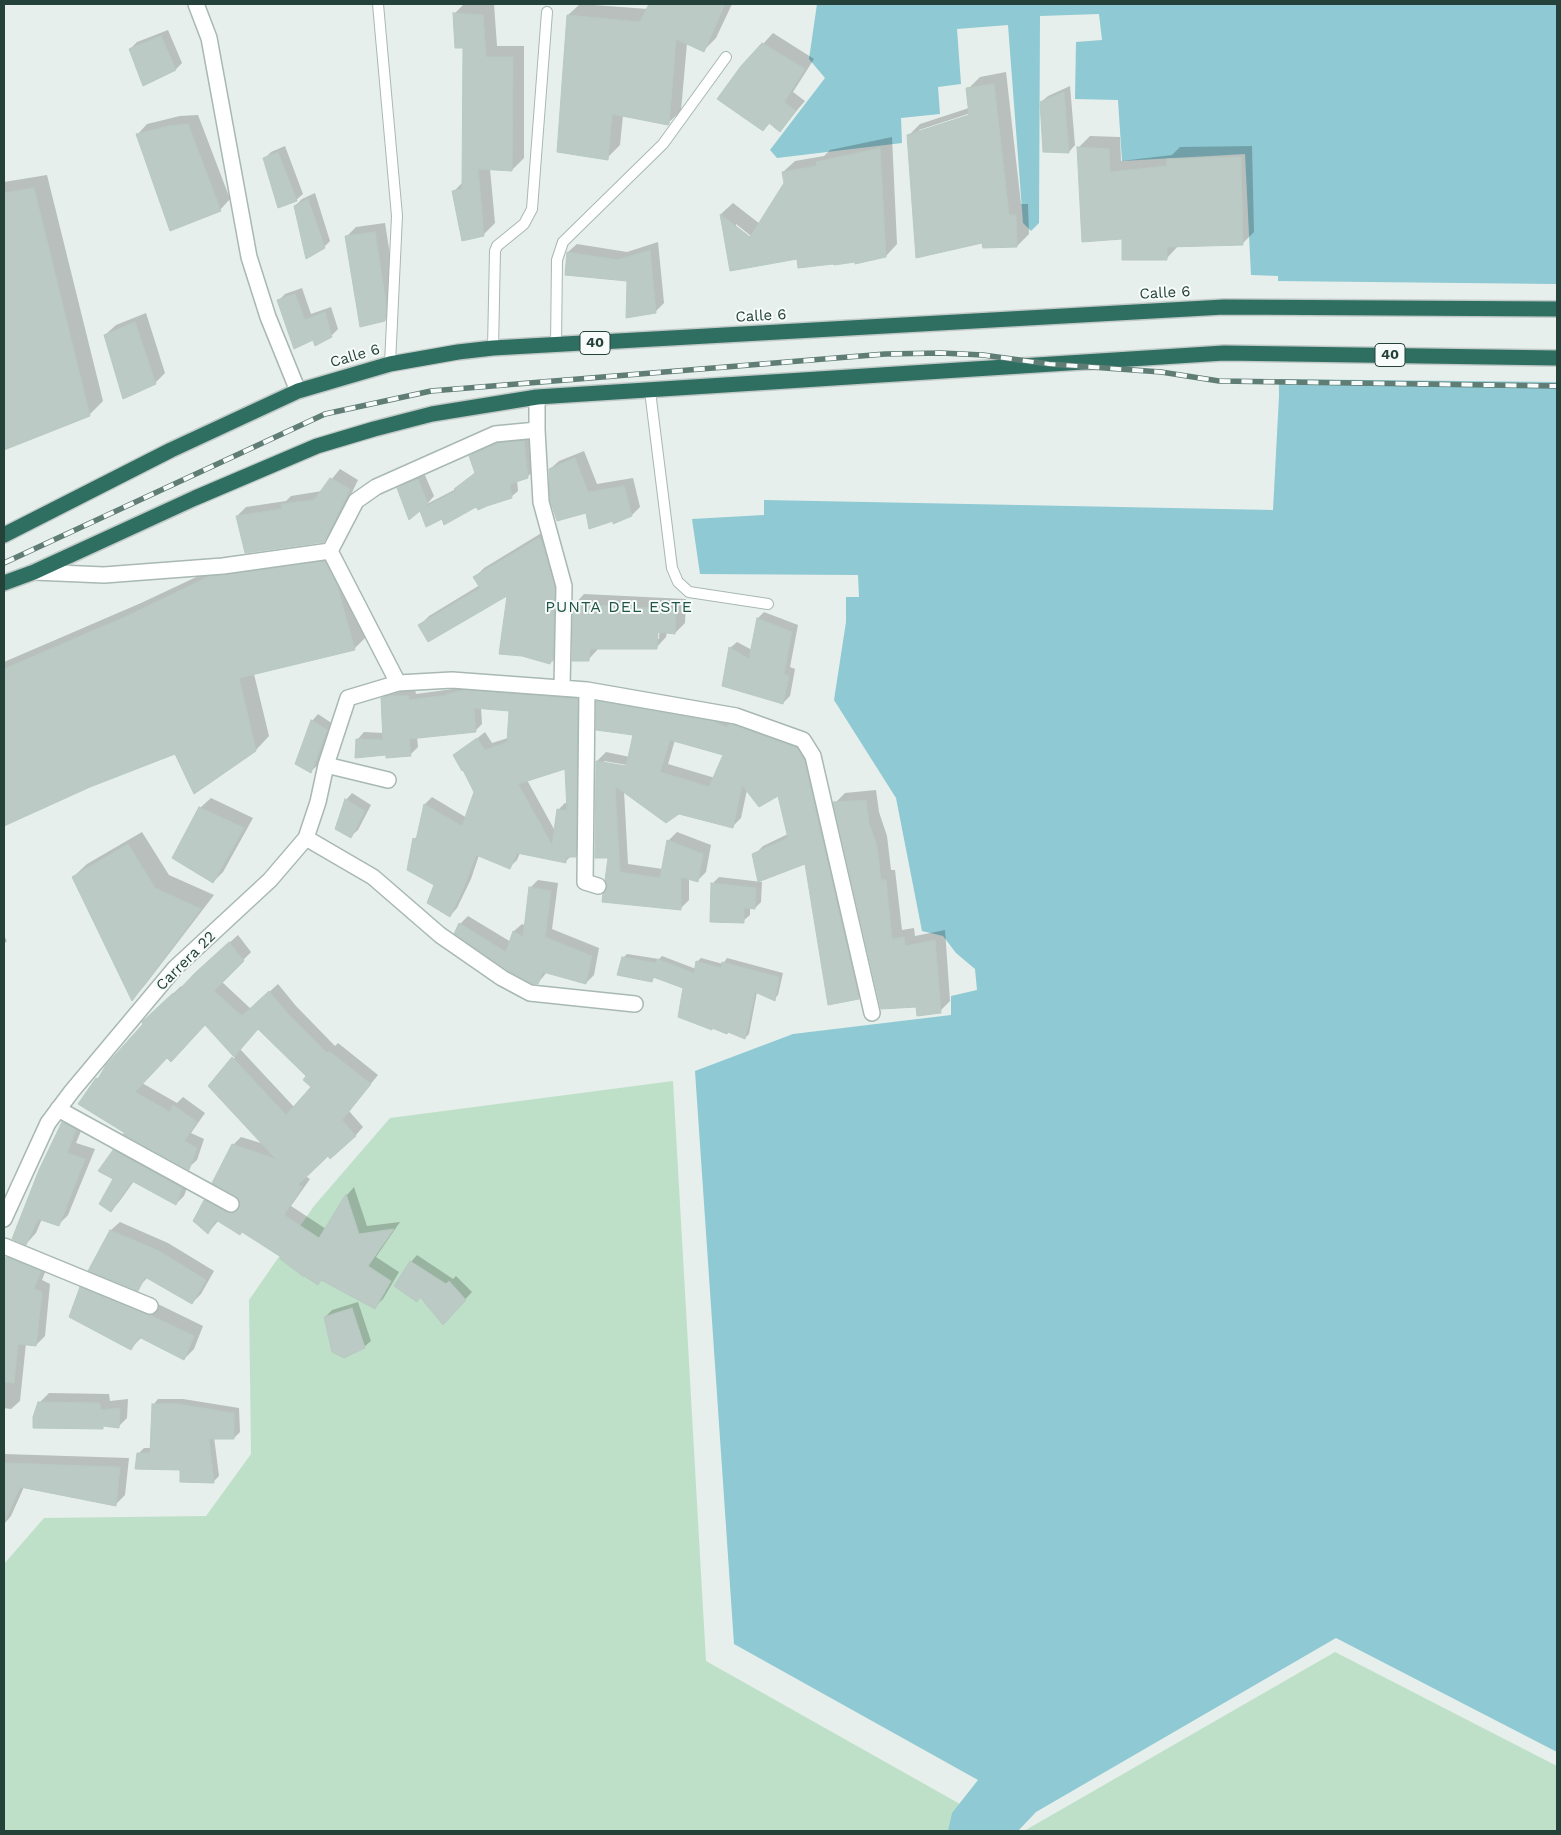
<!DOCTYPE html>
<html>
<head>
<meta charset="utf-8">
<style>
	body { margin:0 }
	#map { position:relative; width:1561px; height:1835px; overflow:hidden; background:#e6efeb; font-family:"Work Sans",sans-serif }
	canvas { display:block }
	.frame { position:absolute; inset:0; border:5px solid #24423a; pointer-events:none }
</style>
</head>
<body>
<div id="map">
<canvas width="1561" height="1835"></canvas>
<div class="frame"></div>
</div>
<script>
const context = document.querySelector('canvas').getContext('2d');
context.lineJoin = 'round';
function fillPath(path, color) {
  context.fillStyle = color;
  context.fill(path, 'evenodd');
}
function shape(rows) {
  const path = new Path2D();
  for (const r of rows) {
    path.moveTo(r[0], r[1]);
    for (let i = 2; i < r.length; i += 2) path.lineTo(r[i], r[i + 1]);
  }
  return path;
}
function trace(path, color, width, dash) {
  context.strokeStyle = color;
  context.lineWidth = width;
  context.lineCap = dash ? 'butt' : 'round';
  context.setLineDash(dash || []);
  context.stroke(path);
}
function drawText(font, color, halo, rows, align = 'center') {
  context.font = font + ' "Work Sans",sans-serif';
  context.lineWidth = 4;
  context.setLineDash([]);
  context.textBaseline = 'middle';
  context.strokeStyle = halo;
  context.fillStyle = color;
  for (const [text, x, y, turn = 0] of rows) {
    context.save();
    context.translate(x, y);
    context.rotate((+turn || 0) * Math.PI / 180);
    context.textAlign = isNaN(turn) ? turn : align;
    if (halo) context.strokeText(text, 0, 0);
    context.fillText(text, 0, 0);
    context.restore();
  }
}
fillPath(shape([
	[673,1081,706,1661,1008,1831,4,1831,4,1564,44,1518,206,1516,251,1454,249,1300,314,1206,390,1118],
	[1335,1652,1557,1766,1557,1831,1024,1831]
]), '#bfe0c8');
fillPath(shape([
	[817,4,1557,4,1557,1752,1336,1638,1036,1812,1018,1831,948,1831,952,1813,978,1780,734,1644,695,1071,793,1034,951,1015,951,996,977,990,975,969,956,953,943,936,922,931,896,798,834,700,846,622,846,597,859,597,858,575,700,574,692,519,764,515,764,500,1273,510,1279,396,1278,276,1251,275,1245,154,1122,161,1118,100,1075,99,1076,42,1102,40,1099,14,1040,16,1039,223,1031,231,1023,223,1008,25,957,29,961,84,938,87,940,114,901,118,902,143,777,158,770,150,825,78,809,59]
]), '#8ec9d4');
fillPath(shape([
	[1275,281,1557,284,1557,382,1276,379]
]), '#e6efeb');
fillPath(shape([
	[464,4,494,4,497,46,524,46,524,158,512,170,490,169,495,223,483,235,454,191,464,181,464,47,455,13],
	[580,4,648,9,651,4,732,4,716,38,703,51,687,43,681,111,668,123,623,115,620,145,607,158,568,15],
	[168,30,182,63,176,69,144,85,130,49,137,42],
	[773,33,814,59,793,92,805,101,780,130,771,122,763,130,742,67],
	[1006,72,1021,204,1028,204,1029,234,1017,246,908,136,920,124,969,108,968,89,980,77],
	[974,112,975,114,919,133,919,130],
	[1070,86,1075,145,1069,152,1041,102,1048,96],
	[198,115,230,199,220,210,137,135,147,124,180,116],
	[1090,136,1120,137,1121,161,1172,155,1180,147,1252,146,1254,232,1242,244,1178,246,1167,258,1123,238,1078,148],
	[892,137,897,244,886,256,856,261,798,258,731,269,721,214,733,203,760,224,785,183,783,172,795,161,824,156,830,150],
	[736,224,756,240,754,242,736,228],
	[285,146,303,194,296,200,264,159,271,152],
	[47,175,103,401,89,415,4,449,4,182],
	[315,193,330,241,324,247,295,206,302,199],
	[385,223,396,293,395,309,385,320,346,237,356,227],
	[658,242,664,303,655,312,628,280,567,274,568,252,577,244,627,252],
	[302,288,311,314,331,307,338,329,331,336,314,338,279,300,285,294],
	[146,313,165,373,155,383,105,335,116,325],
	[530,435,534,470,528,476,517,480,518,491,511,497,477,505,442,517,420,508,399,488,405,482,424,473,434,496,427,504,456,489,476,472,471,456,478,449,505,437],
	[584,451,597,484,633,478,640,507,632,515,587,511,550,469,559,461],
	[340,469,358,480,333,532,323,541,237,516,246,507,286,501,291,496,322,491],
	[548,529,563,578,559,654,550,663,508,593,420,625,429,616,480,585,475,577,484,568],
	[338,549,350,572,367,636,354,649,254,674,269,736,256,750,176,752,89,786,4,823,4,662,141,603,224,564],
	[584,594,686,599,685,623,675,633,667,632,666,637,656,648,599,648,588,660,574,605],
	[657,625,660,626,659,639,656,639],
	[764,612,798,625,790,667,795,669,790,696,783,703,730,648,737,642,752,650,758,618],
	[455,687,584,692,583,849,575,856,571,856,565,862,520,853,517,860,509,868,479,855,471,879,457,908,450,916,414,839,419,835,425,804,432,797,467,818,475,792,455,756,485,732,492,743,508,738,511,710,481,707,482,724,475,731,417,737,418,747,410,755,388,754,357,740,364,732,384,733,382,698,389,691,415,689,416,694,453,689],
	[566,767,568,803,565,803,558,810,555,831,527,780],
	[606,693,805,739,867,989,859,998,806,862,754,855,763,846,788,834,779,794,747,790,741,818,732,827,624,791,628,864,663,869,669,840,677,832,711,845,706,872,697,881,689,878,689,900,680,909,608,889,610,856,596,856,597,761,606,752,630,757,634,734,598,702],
	[675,740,724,754,715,778,668,764],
	[604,761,633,766,632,769,604,763],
	[318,714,333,724,318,765,311,771,312,721],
	[876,790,879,812,887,836,891,870,895,870,902,930,914,928,915,936,945,930,950,1001,940,1011,917,1005,835,803,845,793],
	[352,793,371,805,358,830,351,836,346,800],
	[211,798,253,818,223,872,213,882,200,808],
	[142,832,169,875,214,895,145,985,132,999,73,877,87,864],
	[719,877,762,882,761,902,755,908,750,908,750,915,743,921,711,921,713,883],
	[538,880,558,883,552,929,599,948,594,975,586,983,547,972,538,983,456,933,460,924,468,916,511,942,514,931,522,924,526,926,530,888],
	[4,935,7,941,4,944],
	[238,935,251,952,222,982,251,1009,278,984,296,1006,335,1046,338,1043,378,1075,349,1111,363,1127,355,1136,328,1155,305,1176,310,1179,291,1206,326,1229,347,1195,354,1187,367,1226,400,1222,376,1257,399,1272,383,1299,375,1307,322,1279,318,1284,243,1230,219,1220,208,1233,205,1201,213,1192,241,1205,233,1145,241,1137,264,1144,210,1086,235,1057,205,1024,167,1056,142,1083,177,1103,183,1097,205,1113,191,1133,204,1139,197,1160,188,1168,126,1132,97,1079,145,1024,144,1022,181,986,183,988,205,965],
	[259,1028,308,1076,313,1087,295,1108,240,1049],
	[627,954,659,959,662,956,696,969,697,962,701,958,723,964,727,958,783,973,778,995,774,999,757,992,749,1034,745,1038,729,1031,713,1027,712,1029,684,987,656,976,652,980,623,958],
	[74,1113,86,1119,76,1143,95,1149,68,1215,58,1225,42,1219,36,1233,26,1244,63,1123],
	[122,1142,190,1180,184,1196,176,1204,134,1181,119,1202,111,1211,114,1179,114,1151],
	[120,1222,168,1243,214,1271,201,1294,192,1303,148,1277,137,1289,90,1270,111,1230],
	[16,1249,49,1262,42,1280,50,1284,45,1336,36,1345,26,1343,20,1401,11,1409,4,1408,4,1309,5,1300,4,1299,4,1269,7,1258],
	[417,1255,453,1279,456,1276,472,1292,443,1323,421,1296,416,1301,395,1286,411,1262],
	[91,1278,160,1305,203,1326,194,1349,184,1359,142,1337,131,1348,81,1288],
	[358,1302,371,1341,364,1347,325,1317,332,1310],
	[49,1393,109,1394,110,1401,128,1399,127,1418,118,1427,105,1425,102,1427,39,1403],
	[158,1399,183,1399,239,1408,240,1432,234,1438,214,1437,219,1476,213,1482,138,1454,144,1448,151,1448,153,1405],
	[4,1454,129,1458,125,1495,115,1505,24,1487,11,1516,4,1524]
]), '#0003');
const building = shape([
	[649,4,725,4,704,52,676,39,669,124,668,125,612,114,608,160,557,152,567,15,640,22,649,4],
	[453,13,483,15,486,57,513,57,512,171,478,169,484,236,462,241,452,191,462,189,463,48,455,48,453,13],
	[161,36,176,70,143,86,129,49,161,36],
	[762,43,805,69,784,102,796,111,780,132,769,123,763,131,717,99,741,66,762,43],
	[994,84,1009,215,1016,215,1017,247,983,248,982,243,916,258,907,135,969,115,966,88,994,84],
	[1064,92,1069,153,1043,152,1040,102,1064,92],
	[188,124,221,211,170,231,136,134,169,126,188,124],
	[1077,147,1109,149,1110,172,1167,166,1167,159,1241,157,1243,245,1167,247,1167,260,1122,260,1122,239,1082,242,1077,147],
	[880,148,886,257,855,264,855,262,834,265,833,264,798,268,797,259,730,271,720,214,750,237,784,183,782,172,817,166,816,162,880,148],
	[278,152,297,201,278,208,263,158,278,152],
	[34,188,90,416,4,450,4,193,34,188],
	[308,199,325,248,306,259,294,206,308,199],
	[375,232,386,303,385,321,360,327,345,236,375,232],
	[650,250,656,313,626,318,627,281,565,275,567,252,618,260,650,250],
	[295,294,305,320,325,312,332,337,315,346,313,340,294,349,277,300,295,294],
	[135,322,156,384,123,399,104,335,135,322],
	[524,441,528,478,510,484,512,498,487,506,478,510,476,507,444,525,442,519,426,527,420,511,409,520,397,488,418,479,428,504,423,508,456,491,454,489,475,473,469,456,497,443,524,441],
	[575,458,588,492,624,486,632,516,613,524,613,521,589,529,586,513,557,521,550,500,549,469,575,458],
	[330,478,350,489,324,542,245,553,236,516,282,509,281,504,314,500,330,478],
	[539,538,543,545,555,587,553,661,551,661,550,664,522,656,499,654,507,596,428,642,418,625,480,588,473,577,539,538],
	[325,561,337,585,355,650,239,678,256,751,194,794,175,754,90,787,4,826,4,669,127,616,210,576,325,561],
	[573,604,676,609,675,634,658,632,657,649,590,649,589,661,572,661,573,604],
	[757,618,792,632,784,674,789,676,783,704,722,686,729,647,749,659,757,618],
	[464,690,578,699,576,857,566,857,566,863,517,853,510,869,476,855,464,887,450,917,427,903,434,885,407,870,413,838,416,840,424,804,462,826,474,792,463,770,462,771,453,755,477,738,485,750,507,742,509,711,474,708,476,732,409,739,411,756,386,758,386,755,355,758,356,739,383,740,381,698,388,696,408,696,409,700,447,695,447,694,464,690],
	[565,769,567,811,557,809,552,845,518,784,565,769],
	[596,701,712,721,728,728,728,724,734,725,797,748,804,760,859,999,828,1005,805,864,758,882,752,854,788,838,778,796,759,807,742,785,733,828,679,814,666,823,615,786,620,872,660,878,667,840,703,854,698,882,681,877,681,910,602,902,603,893,607,888,605,880,608,858,595,858,596,761,626,766,633,735,596,730,596,701],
	[670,740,723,755,709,787,660,772,670,740],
	[311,720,327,730,311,773,295,764,311,720],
	[345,799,365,811,351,838,335,829,345,799],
	[866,800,869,823,877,846,881,880,886,880,892,939,904,937,905,946,935,940,941,1013,917,1016,916,1007,881,1009,833,802,866,800],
	[199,807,244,828,213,883,172,858,199,807],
	[128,844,155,888,201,909,132,1001,72,877,128,844],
	[711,883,756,888,755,909,744,908,744,923,710,922,711,883],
	[529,887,551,891,545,937,592,956,586,984,543,972,538,984,533,984,507,970,454,934,459,923,506,952,513,931,523,937,529,887],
	[229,942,244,961,214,991,242,1016,269,991,288,1014,327,1053,329,1051,371,1084,342,1120,356,1136,330,1159,328,1156,298,1185,302,1187,284,1215,319,1238,346,1194,359,1234,394,1229,368,1266,391,1281,375,1309,321,1280,318,1285,304,1276,304,1277,280,1259,281,1257,242,1232,240,1235,216,1220,208,1234,193,1221,204,1200,231,1213,235,1212,239,1208,240,1203,236,1196,212,1183,232,1144,276,1159,208,1086,232,1057,286,1115,311,1087,303,1080,306,1076,258,1029,234,1057,205,1025,171,1062,167,1058,135,1092,170,1112,173,1105,197,1122,184,1141,197,1148,189,1170,123,1134,125,1133,78,1104,96,1078,98,1079,106,1065,143,1024,142,1022,173,993,174,995,195,973,229,942],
	[622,957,656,963,657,959,694,973,696,961,721,968,722,962,779,977,775,1001,755,992,745,1039,728,1032,727,1034,712,1028,712,1030,678,1017,683,988,653,977,652,982,617,975,622,957],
	[62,1122,76,1130,67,1153,85,1159,59,1226,38,1219,26,1245,12,1239,39,1170,62,1122],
	[113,1150,182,1188,176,1205,132,1181,111,1212,99,1204,113,1179,98,1171,113,1150],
	[110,1230,159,1251,206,1280,192,1304,145,1277,138,1291,88,1271,110,1230],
	[6,1257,41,1271,34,1289,42,1292,36,1346,18,1344,14,1383,4,1382,4,1265,6,1257],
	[410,1261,446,1284,449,1281,466,1300,443,1325,420,1297,417,1302,394,1286,410,1261],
	[80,1287,150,1315,194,1336,184,1360,139,1337,131,1350,69,1317,80,1287],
	[352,1308,365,1348,344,1358,332,1352,324,1317,352,1308],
	[38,1402,100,1403,101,1410,120,1408,119,1428,103,1426,103,1429,33,1428,33,1417,38,1402],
	[152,1404,177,1404,234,1413,234,1439,209,1439,214,1483,180,1482,180,1470,135,1469,137,1453,150,1453,152,1404],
	[4,1463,120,1467,116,1506,20,1487,4,1523,4,1463]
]);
fillPath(building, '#bbcac4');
trace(building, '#b8c9c2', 1);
const lane = shape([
	[378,4,397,216,390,364],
	[556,345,557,260,563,242,663,144,726,57],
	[493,348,495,251,497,246,524,224,532,209,547,12],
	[650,391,672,568,678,582,689,592,768,604]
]);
const street = shape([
	[196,4,209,38,249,257,268,317,298,391],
	[537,397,537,430,541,502,564,586,562,688],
	[330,551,398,683],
	[34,572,104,575,223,566,330,551,356,501,376,487,495,434,537,430],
	[587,690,585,882,598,886],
	[326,765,388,780],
	[306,838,373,877,440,935,502,978,530,993,635,1004],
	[58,1109,231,1204],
	[4,1219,48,1123,72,1091,175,968,270,880,306,838,318,802,326,765,348,698,398,683,452,680,587,690,736,716,803,740,813,756,872,1013],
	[4,1246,150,1306]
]);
const highway = shape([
	[4,535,171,450,298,391,390,364,458,352,493,348,1224,307,1557,309],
	[4,583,34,572,195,498,317,446,374,429,432,414,537,397,1224,353,1557,358]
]);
trace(lane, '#a8b8b2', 12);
trace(street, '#a8b8b2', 18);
trace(highway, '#c2cac8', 18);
trace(lane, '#fff', 10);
trace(street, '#fff', 15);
trace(highway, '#2f6f62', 15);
const rail = shape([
	[4,563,325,414,431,391,885,354,941,353,983,355,1049,364,1161,372,1219,381,1557,386]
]);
trace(rail, '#5f7d75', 5.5);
trace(rail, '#f7fbf9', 4, [11]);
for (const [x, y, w] of [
	[595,343,30],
	[1390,355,30]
]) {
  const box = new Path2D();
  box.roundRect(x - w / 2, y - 11.5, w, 23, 4);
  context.fillStyle = '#f7fbf9';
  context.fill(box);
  trace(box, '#24423a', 1);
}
drawText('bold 14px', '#24423a', null, [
	["40",595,343],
	["40",1390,355]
]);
drawText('15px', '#24423a', '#f7fbf9', [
	["Calle 6",1165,293,-3],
	["Calle 6",761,316,-3],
	["Calle 6",355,356,-16],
	["Carrera 22",186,961,-45]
]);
context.letterSpacing = '1px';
drawText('16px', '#1f5548', '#f7fbf9', [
	["PUNTA DEL ESTE",619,607]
]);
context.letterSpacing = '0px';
</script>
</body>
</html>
